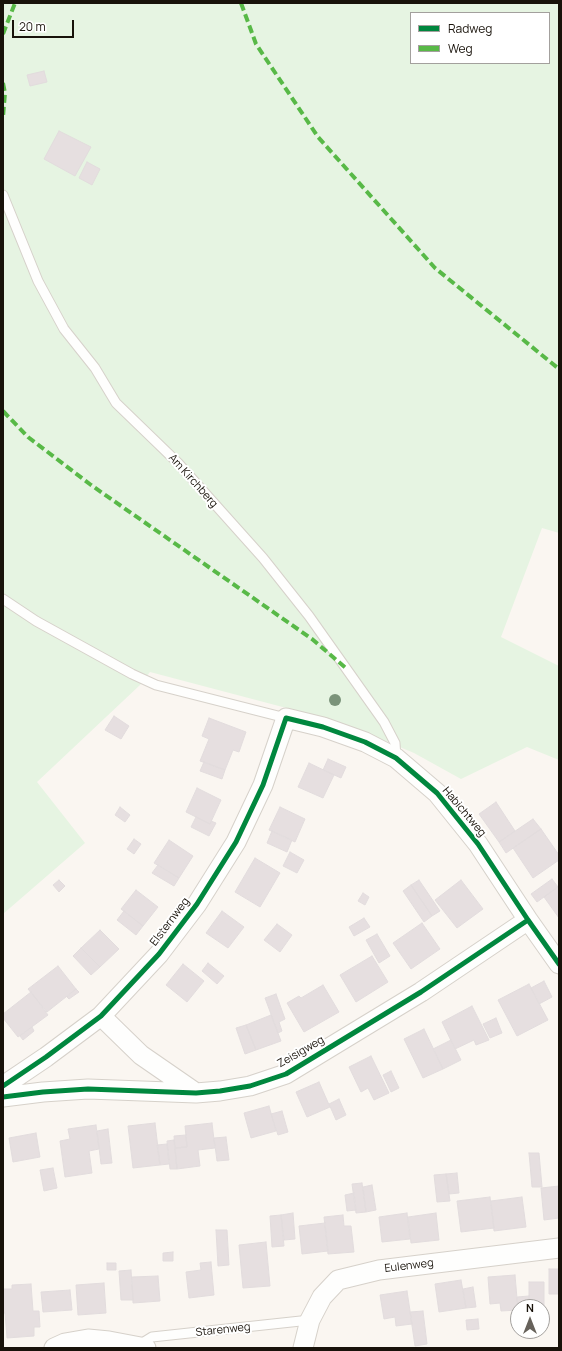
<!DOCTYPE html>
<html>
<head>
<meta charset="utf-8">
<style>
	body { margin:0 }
	#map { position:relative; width:562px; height:1351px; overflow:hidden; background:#faf6f1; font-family:Manrope,sans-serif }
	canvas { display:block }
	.frame { position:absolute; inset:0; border:4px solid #18120a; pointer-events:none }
	.legend { position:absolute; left:410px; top:12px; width:140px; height:52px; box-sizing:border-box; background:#fff; border:1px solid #a3a09d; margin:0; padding:5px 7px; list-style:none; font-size:12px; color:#18120a }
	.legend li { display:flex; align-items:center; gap:8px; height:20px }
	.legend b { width:20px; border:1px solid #a3a09d }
	.north { position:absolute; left:510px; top:1299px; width:40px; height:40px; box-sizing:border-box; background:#fff; border:1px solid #a3a09d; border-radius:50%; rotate:0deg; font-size:11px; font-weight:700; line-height:16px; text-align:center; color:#18120a }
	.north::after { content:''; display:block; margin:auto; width:14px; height:18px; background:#67625b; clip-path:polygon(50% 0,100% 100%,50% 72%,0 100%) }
	.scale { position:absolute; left:12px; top:20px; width:62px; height:18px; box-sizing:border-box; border:2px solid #18120a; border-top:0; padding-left:5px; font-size:12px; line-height:14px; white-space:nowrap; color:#18120a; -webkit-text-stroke:3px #fff; paint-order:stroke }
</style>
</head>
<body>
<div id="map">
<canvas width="562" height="1351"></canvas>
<div class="frame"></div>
<ul class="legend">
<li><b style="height:5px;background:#00873e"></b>Radweg</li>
<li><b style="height:5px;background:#58b947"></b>Weg</li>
</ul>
<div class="north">N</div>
<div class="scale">20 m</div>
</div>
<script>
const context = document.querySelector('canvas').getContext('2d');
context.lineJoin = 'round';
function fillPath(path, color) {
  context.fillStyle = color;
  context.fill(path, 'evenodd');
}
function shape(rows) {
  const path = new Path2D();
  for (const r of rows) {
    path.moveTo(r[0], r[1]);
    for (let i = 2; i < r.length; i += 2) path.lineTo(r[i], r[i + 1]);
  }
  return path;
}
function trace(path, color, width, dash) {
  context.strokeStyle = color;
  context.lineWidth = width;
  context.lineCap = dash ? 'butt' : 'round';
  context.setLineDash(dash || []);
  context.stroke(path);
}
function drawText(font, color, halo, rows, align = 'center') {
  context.font = font + ' Manrope,sans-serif';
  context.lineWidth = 4;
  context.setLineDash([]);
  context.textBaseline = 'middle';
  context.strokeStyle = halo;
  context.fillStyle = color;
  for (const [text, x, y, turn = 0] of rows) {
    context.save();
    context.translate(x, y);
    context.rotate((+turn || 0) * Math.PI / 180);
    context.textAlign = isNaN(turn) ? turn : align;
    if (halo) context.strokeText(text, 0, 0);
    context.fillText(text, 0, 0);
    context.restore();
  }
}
fillPath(shape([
	[3,3,559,3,559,533,542,528,501,637,559,666,559,760,527,747,461,779,414,753,364,732,294,710,150,672,140,685,37,782,85,843,3,914],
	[411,13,549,13,549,63,411,63]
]), '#e6f4e2');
const building = shape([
	[44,71,47,82,30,86,27,75,44,71],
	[59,131,91,147,75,176,44,159,59,131],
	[87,162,100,169,92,185,79,178,87,162],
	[114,716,129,726,121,739,105,730,114,716],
	[209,718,246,732,239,752,233,750,225,770,200,761,209,739,202,736,209,718],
	[328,759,346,767,341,778,323,770,328,759],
	[204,762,225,770,222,779,200,771,204,762],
	[309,763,334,775,323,798,298,787,309,763],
	[197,788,221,800,210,824,186,812,197,788],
	[496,802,515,831,499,842,479,814,496,802],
	[120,807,130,815,125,822,115,815,120,807],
	[280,807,305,819,295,842,269,830,280,807],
	[196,817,210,824,211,821,216,823,209,836,191,827,196,817],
	[533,819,541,829,506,853,499,842,533,819],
	[541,829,559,855,559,860,533,878,513,848,541,829],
	[272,831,292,840,287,852,267,843,272,831],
	[134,839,141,844,134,854,127,849,134,839],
	[169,840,193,856,179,878,154,863,169,840],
	[290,852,304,860,297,873,283,866,290,852],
	[255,858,280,873,260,907,235,892,255,858],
	[158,865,179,878,174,886,152,873,158,865],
	[552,879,558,887,537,902,531,894,552,879],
	[59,880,65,886,59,892,53,885,59,880],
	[419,880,440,911,432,916,411,885,419,880],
	[461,880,483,909,457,928,435,900,461,880],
	[411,885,432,916,424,922,403,891,411,885],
	[559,886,559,918,544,897,559,886],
	[136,890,158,907,143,926,121,909,136,890],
	[363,893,369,897,365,905,358,901,363,893],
	[124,911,143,926,136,935,117,920,124,911],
	[222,911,244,927,228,948,206,933,222,911],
	[364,918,370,927,354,936,349,927,364,918],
	[422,923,440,949,411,969,393,943,422,923],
	[277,924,292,935,280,952,264,940,277,924],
	[100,930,119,949,100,967,81,948,100,930],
	[377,934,390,956,379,963,366,940,377,934],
	[81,948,100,967,91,975,73,956,81,948],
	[372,956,388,982,356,1002,340,975,372,956],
	[208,963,224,976,217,984,202,971,208,963],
	[183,964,204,981,187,1002,166,985,183,964],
	[58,966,76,989,47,1012,28,989,58,966],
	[544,981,552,997,539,1004,531,988,544,981],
	[529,984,548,1020,517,1036,498,1000,529,984],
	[323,985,339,1012,304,1032,287,1003,299,996,301,998,323,985],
	[76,989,79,992,69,999,67,997,76,989],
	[31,992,48,1015,18,1037,3,1018,3,1014,31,992],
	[276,994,285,1019,279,1022,282,1031,278,1033,265,998,276,994],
	[472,1006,489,1040,476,1045,474,1040,455,1049,442,1022,472,1006],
	[271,1015,281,1041,256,1050,246,1025,271,1015],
	[496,1018,502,1033,490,1038,483,1024,496,1018],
	[246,1025,256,1050,245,1054,236,1028,246,1025],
	[32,1027,34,1031,23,1040,20,1036,32,1027],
	[424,1029,443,1069,423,1078,404,1039,424,1029],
	[451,1040,461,1060,443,1069,433,1049,451,1040],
	[371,1056,389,1093,374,1100,368,1088,361,1092,349,1067,371,1056],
	[391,1071,399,1088,391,1092,383,1075,391,1071],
	[319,1082,330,1107,307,1117,296,1092,319,1082],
	[339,1099,346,1115,336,1120,329,1104,339,1099],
	[269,1106,276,1131,251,1138,244,1113,269,1106],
	[282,1111,288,1132,278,1135,271,1114,282,1111],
	[155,1123,160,1165,133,1168,128,1126,155,1123],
	[212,1123,215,1148,198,1150,200,1166,177,1169,175,1148,187,1147,185,1126,212,1123],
	[96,1125,99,1149,89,1151,92,1173,65,1177,60,1141,70,1139,68,1129,96,1125],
	[108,1129,112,1163,101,1164,97,1131,108,1129],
	[36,1133,40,1157,13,1162,9,1138,36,1133],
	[186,1135,187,1147,175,1148,174,1136,186,1135],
	[226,1137,229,1160,217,1161,214,1138,226,1137],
	[174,1140,177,1169,170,1169,167,1141,174,1140],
	[167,1144,169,1164,160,1165,157,1145,167,1144],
	[529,1153,539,1153,542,1187,532,1187,529,1153],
	[53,1168,57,1188,44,1191,40,1170,53,1168],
	[457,1173,459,1193,449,1194,446,1174,457,1173],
	[446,1174,450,1201,437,1202,434,1175,446,1174],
	[362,1183,366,1212,356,1213,352,1184,362,1183],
	[372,1185,376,1210,366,1212,363,1187,372,1185],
	[559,1186,559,1218,544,1220,541,1188,559,1186],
	[354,1193,356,1210,347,1211,345,1195,354,1193],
	[490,1197,494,1228,461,1232,457,1201,490,1197],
	[522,1197,526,1227,494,1231,491,1201,522,1197],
	[293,1213,295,1239,284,1240,281,1215,293,1213],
	[407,1213,410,1239,382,1242,379,1217,407,1213],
	[436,1213,439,1240,411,1243,408,1217,436,1213],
	[281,1215,284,1246,272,1247,270,1216,281,1215],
	[343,1215,344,1226,351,1226,354,1252,328,1254,324,1217,343,1215],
	[325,1223,328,1251,302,1254,299,1226,325,1223],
	[216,1230,227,1230,229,1265,218,1266,216,1230],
	[266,1242,270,1286,243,1288,239,1245,266,1242],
	[173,1252,173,1261,163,1261,163,1253,173,1252],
	[211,1262,214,1295,189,1298,186,1272,201,1270,200,1263,211,1262],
	[107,1263,116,1263,116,1270,107,1270,107,1263],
	[549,1269,559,1269,559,1294,549,1294,549,1269],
	[131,1270,133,1300,121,1300,119,1271,131,1270],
	[515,1275,518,1310,501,1311,500,1303,490,1304,488,1277,515,1275],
	[158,1276,160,1301,133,1303,132,1277,158,1276],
	[461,1280,466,1308,439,1312,435,1284,461,1280],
	[529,1282,544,1282,544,1306,529,1306,529,1282],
	[104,1283,106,1313,78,1315,76,1285,104,1283],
	[31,1284,33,1311,39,1311,40,1327,34,1327,34,1336,7,1338,5,1313,3,1313,3,1289,12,1289,12,1285,31,1284],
	[473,1287,476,1307,466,1308,463,1289,473,1287],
	[70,1290,72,1310,43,1312,41,1292,70,1290],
	[407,1291,412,1324,396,1326,395,1317,384,1319,380,1295,407,1291],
	[529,1296,529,1307,518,1307,517,1297,529,1296],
	[423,1311,427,1344,415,1346,410,1312,423,1311],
	[478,1319,479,1329,467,1330,466,1320,478,1319]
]);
fillPath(building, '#e6dfe0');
trace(building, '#e2dcdd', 1);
const lane = shape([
	[3,195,38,281,64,329,95,368,116,403,178,463,263,558,309,616,384,722,395,743,396,758],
	[3,599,36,621,132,674,156,685,286,718],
	[139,1345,152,1337,310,1320]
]);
const street = shape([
	[101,1016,141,1055,196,1093],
	[3,1086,46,1057,101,1016,159,954,197,904,236,842,263,785,286,718,323,727,365,742,396,758,437,793,478,844,528,920,559,964],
	[3,1097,43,1092,88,1089,196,1093,220,1091,250,1086,286,1074,421,992,528,920],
	[54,1348,65,1343,88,1339,109,1341,146,1348],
	[303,1348,310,1320,322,1297,338,1280,379,1270,559,1248]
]);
trace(lane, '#d6d1ca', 11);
trace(street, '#d6d1ca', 21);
trace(lane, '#fefefd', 9);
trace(street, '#fefefd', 19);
trace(shape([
	[241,3,256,44,318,137,435,268,559,369],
	[3,34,15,3],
	[3,83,5,93,3,117],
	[3,411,28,437,91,485,312,639,347,669]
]), '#58b947', 4, [8, 4]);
trace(shape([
	[3,1086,46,1057,101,1016,159,954,197,904,236,842,263,785,286,718,323,727,365,742,396,758,437,793,478,844,528,920,559,964],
	[3,1097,43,1092,88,1089,196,1093,220,1091,250,1086,286,1074,421,992,528,920]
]), '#00873e', 5);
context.fillStyle = '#7b937a';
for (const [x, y] of [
	[335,700]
]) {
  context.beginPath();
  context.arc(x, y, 6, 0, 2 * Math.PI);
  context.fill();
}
drawText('11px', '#18120a', '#fff', [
	["Am Kirchberg",193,481,48],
	["Habichtweg",464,812,50],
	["Elsternweg",170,922,-53],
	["Zeisigweg",301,1052,-30],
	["Eulenweg",409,1266,-7],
	["Starenweg",223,1330,-6]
]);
</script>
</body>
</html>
